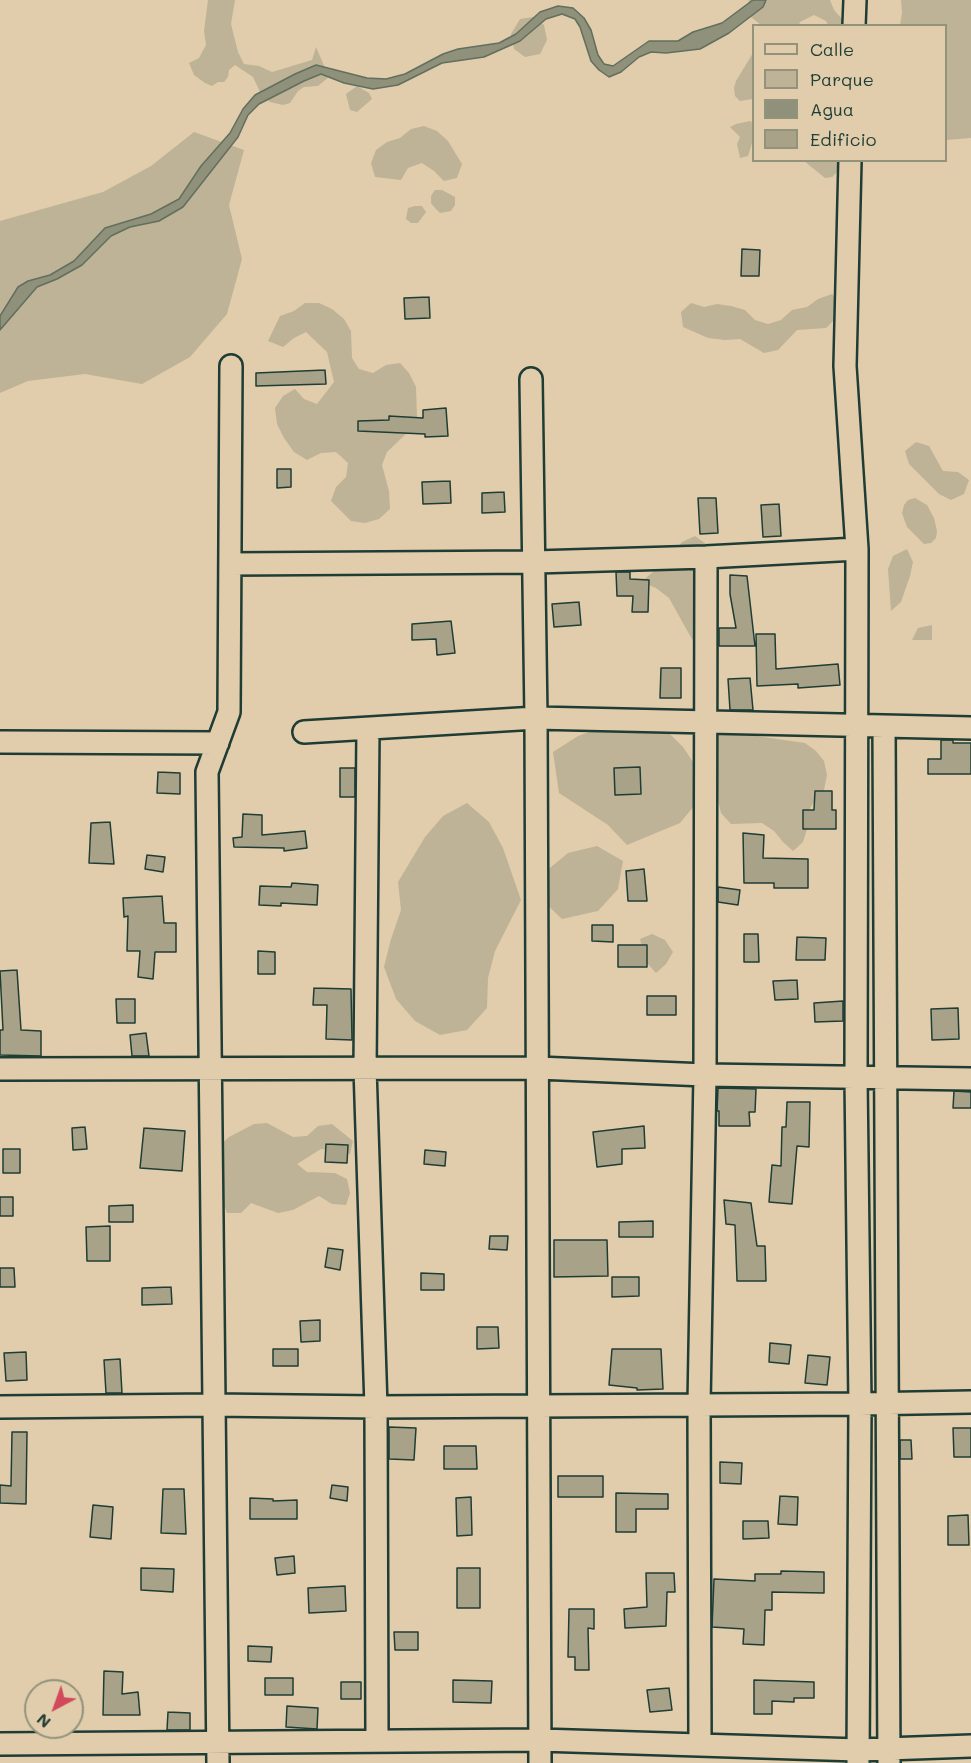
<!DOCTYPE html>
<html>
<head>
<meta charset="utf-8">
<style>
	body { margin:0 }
	#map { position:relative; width:971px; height:1763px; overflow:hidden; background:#e1cdac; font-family:Mali,sans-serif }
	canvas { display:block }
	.legend { position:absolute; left:752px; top:24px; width:195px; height:138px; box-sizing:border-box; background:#e1cdac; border:2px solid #93937c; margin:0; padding:8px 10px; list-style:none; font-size:18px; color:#1f3d34 }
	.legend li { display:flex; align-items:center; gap:12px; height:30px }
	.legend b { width:30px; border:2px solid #93937c }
	.north { position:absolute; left:24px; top:1679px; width:60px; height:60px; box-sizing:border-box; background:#e1cdac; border:2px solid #93937c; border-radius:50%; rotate:221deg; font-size:16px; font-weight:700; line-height:24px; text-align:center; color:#1f3d34 }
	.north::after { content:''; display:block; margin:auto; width:21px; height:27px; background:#d1495b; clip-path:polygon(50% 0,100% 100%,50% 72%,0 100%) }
</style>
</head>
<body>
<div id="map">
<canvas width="971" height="1763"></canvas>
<ul class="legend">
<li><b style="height:8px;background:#e1cdac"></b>Calle</li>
<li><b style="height:16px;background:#beb396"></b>Parque</li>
<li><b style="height:16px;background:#8f917a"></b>Agua</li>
<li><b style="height:16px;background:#a8a289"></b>Edificio</li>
</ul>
<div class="north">N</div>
</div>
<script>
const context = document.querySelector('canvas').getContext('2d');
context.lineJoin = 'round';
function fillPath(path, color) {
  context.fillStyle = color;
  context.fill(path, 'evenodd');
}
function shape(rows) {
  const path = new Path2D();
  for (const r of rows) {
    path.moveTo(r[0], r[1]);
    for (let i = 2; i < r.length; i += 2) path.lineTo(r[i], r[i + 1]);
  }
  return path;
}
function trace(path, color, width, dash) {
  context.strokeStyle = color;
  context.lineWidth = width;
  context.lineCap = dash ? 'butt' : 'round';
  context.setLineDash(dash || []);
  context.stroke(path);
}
fillPath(shape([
	[208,0,235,0,231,24,238,52,244,64,259,66,272,72,312,60,316,47,329,77,318,86,304,87,298,91,290,103,283,105,270,102,260,92,253,77,235,65,229,70,228,77,224,82,218,82,212,86,205,83,194,75,189,63,199,58,206,45,204,31],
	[749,0,830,0,834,10,843,20,844,25,828,25,826,21,814,15,800,22,799,25,761,25,746,13],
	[901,0,971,0,971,138,946,140,946,26,900,25,902,13],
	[533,17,544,25,547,40,540,54,525,57,514,49,511,34,520,19],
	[753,53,753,99,740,101,735,96,734,88,736,81],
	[357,86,369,93,372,99,357,112,350,110,346,94],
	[750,121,753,123,753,140,748,156,740,158,737,144,740,137,730,127,736,124],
	[424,126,437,131,448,141,462,164,457,178,444,181,434,171,422,163,408,168,401,180,375,177,371,163,376,150,387,142,400,138,411,129],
	[194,132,244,150,229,205,242,259,227,314,190,357,142,384,85,374,28,381,0,393,0,221,103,192,151,166],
	[804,161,838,161,837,172,832,177,825,178],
	[435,190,442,190,455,197,455,205,451,211,440,213,435,208,431,203,431,196],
	[415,206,422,206,426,212,418,223,411,223,406,219,408,208],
	[832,294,840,304,836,318,826,328,797,330,778,350,764,353,740,339,725,340,708,338,683,327,681,312,691,303,704,307,717,304,731,306,745,310,755,320,768,324,781,320,792,310,807,307,818,299],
	[305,303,319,303,332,309,344,319,351,331,352,358,359,369,373,373,386,365,400,363,409,373,416,387,417,417,409,431,387,452,382,465,389,491,390,509,379,519,365,523,351,521,331,501,336,487,346,477,348,463,336,452,321,453,307,460,294,452,284,438,277,424,275,408,283,396,295,389,304,399,317,404,334,382,327,352,306,332,294,338,283,347,268,341,280,316,294,311],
	[916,442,929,446,943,471,958,472,969,480,964,494,951,500,939,494,909,464,905,451],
	[915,498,927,505,934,518,937,531,936,538,931,543,924,544,907,527,902,513,904,505,908,500],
	[695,536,706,544,714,555,717,568,717,582,710,594,718,634,713,648,698,650,669,598,656,588,641,582,665,562,682,542],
	[907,549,913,562,910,576,901,602,891,611,888,569,893,556],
	[932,625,932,640,912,640,918,628],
	[717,725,749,735,805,743,816,751,824,761,827,775,824,790,815,800,808,812,808,826,803,842,793,851,783,842,774,831,762,823,731,824,721,813,718,800,716,770],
	[606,726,665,729,683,747,699,771,699,800,680,823,627,845,608,825,559,793,553,752,578,736],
	[467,803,489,822,503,848,521,900,495,951,488,978,487,1008,467,1030,440,1035,415,1021,396,999,384,967,391,939,401,910,398,882,425,837,443,816],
	[597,846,623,861,618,889,598,911,562,919,543,901,545,872,568,853],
	[652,934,665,940,673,952,666,964,656,973,646,962,640,939],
	[267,1123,293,1137,307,1136,318,1126,332,1124,353,1141,350,1154,321,1149,297,1164,307,1172,335,1173,347,1179,350,1193,346,1205,332,1204,319,1196,293,1210,278,1213,251,1203,241,1213,227,1213,215,1186,218,1147,229,1137,254,1124]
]), '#beb396');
const water = shape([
	[753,0,766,0,763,7,729,33,700,49,666,53,651,52,639,57,621,72,609,77,599,70,591,61,580,27,575,19,562,14,546,19,520,41,484,57,442,63,398,85,373,89,344,83,321,74,304,81,259,104,248,115,238,137,183,207,159,221,130,227,111,236,82,265,57,279,37,287,0,330,0,316,18,287,28,281,50,275,74,261,105,228,151,214,179,199,201,166,230,133,243,109,255,95,295,74,316,65,367,78,386,79,405,74,443,54,458,49,499,43,516,34,540,12,558,6,573,8,584,18,591,30,598,55,604,64,613,66,649,41,678,41,693,32,722,23,753,0]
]);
fillPath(water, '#8f917a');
trace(water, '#626f5e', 1.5);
const building = shape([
	[742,249,760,250,759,276,741,276,742,249],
	[429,297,430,318,405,319,404,298,429,297],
	[325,370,326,384,256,386,256,373,325,370],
	[446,408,448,436,425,437,425,434,358,431,358,421,389,420,389,416,423,418,423,410,446,408],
	[277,469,291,469,291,487,277,488,277,469],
	[450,481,451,503,423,504,422,482,450,481],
	[504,492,505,512,482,513,482,493,504,492],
	[698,498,716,498,718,533,700,534,698,498],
	[779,504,781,536,763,537,761,505,779,504],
	[616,572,630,572,630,579,649,580,648,612,632,612,633,596,617,596,616,572],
	[730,575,747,576,755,646,719,646,719,628,736,628,730,594,730,575],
	[579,602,581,625,554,627,552,604,579,602],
	[451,621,455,653,437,655,436,639,412,640,412,624,451,621],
	[756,634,775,634,776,669,838,664,840,685,798,688,798,684,757,686,756,634],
	[661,668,681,668,681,698,660,698,661,668],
	[750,678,753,710,730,710,728,679,750,678],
	[941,740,953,740,953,743,971,743,971,774,928,774,928,759,941,759,941,740],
	[640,767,641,794,615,795,614,768,640,767],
	[340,768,355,768,355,797,340,797,340,768],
	[158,772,180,773,180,794,157,793,158,772],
	[815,791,832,791,832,810,836,810,836,829,803,829,803,810,814,810,815,791],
	[243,814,262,815,262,835,305,831,307,848,284,851,284,848,234,847,233,838,242,837,243,814],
	[110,822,114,864,89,863,91,823,110,822],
	[743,833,764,835,763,858,808,859,808,888,774,888,774,883,744,883,743,833],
	[147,855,165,857,163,872,145,869,147,855],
	[644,869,647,901,628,901,626,871,644,869],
	[292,883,318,885,317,905,281,903,281,906,259,905,260,886,291,887,292,883],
	[718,887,740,890,738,905,718,902,718,887],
	[162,896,164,923,176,923,176,952,155,952,153,979,138,977,140,951,127,951,128,916,124,917,123,898,162,896],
	[592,925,613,925,613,942,592,941,592,925],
	[744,934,758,934,759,962,744,962,744,934],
	[797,937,826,938,825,960,796,960,797,937],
	[618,945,647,945,647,967,618,967,618,945],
	[258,951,275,952,275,974,258,974,258,951],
	[17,970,21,1030,41,1031,41,1056,0,1055,0,1030,3,1030,0,971,17,970],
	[797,980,798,999,775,1000,773,981,797,980],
	[314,988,351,989,352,1040,326,1039,327,1005,313,1005,314,988],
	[647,996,676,996,676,1015,647,1015,647,996],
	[116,999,135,999,135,1023,117,1023,116,999],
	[843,1001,843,1021,815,1022,814,1003,843,1001],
	[958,1008,959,1039,932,1040,931,1009,958,1008],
	[146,1033,149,1056,132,1056,130,1035,146,1033],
	[718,1088,756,1089,755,1112,749,1112,750,1126,719,1126,719,1111,717,1111,718,1088],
	[954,1091,971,1092,971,1108,953,1108,954,1091],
	[787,1102,810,1102,809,1147,797,1146,792,1204,769,1202,772,1165,781,1166,782,1127,786,1127,787,1102],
	[644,1126,645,1148,622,1149,622,1164,597,1167,593,1132,644,1126],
	[85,1127,87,1149,73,1150,72,1128,85,1127],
	[144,1128,185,1131,182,1171,140,1168,144,1128],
	[326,1144,348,1145,347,1163,325,1162,326,1144],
	[3,1149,20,1149,20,1173,3,1173,3,1149],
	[425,1150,446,1152,445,1166,424,1164,425,1150],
	[0,1197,13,1197,13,1216,0,1216,0,1197],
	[724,1200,751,1203,757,1246,765,1246,766,1281,737,1281,735,1225,726,1224,724,1200],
	[133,1205,133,1222,109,1222,109,1206,133,1205],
	[653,1221,653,1237,619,1237,619,1222,653,1221],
	[110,1226,110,1261,87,1261,86,1227,110,1226],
	[490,1236,508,1236,507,1250,489,1249,490,1236],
	[554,1240,607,1240,608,1276,554,1277,554,1240],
	[328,1248,343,1250,340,1270,325,1267,328,1248],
	[0,1268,14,1268,15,1287,0,1287,0,1268],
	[421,1273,444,1274,444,1290,421,1290,421,1273],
	[612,1277,639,1277,639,1296,612,1297,612,1277],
	[171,1287,172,1304,142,1305,142,1288,171,1287],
	[320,1320,320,1341,301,1342,300,1321,320,1320],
	[477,1327,498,1327,499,1348,477,1349,477,1327],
	[770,1343,791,1345,789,1364,769,1362,770,1343],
	[273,1349,298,1349,298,1366,273,1366,273,1349],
	[612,1349,661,1349,663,1389,637,1390,637,1388,609,1385,612,1349],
	[26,1352,27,1380,6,1381,4,1353,26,1352],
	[808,1355,830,1357,827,1385,805,1383,808,1355],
	[120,1359,122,1393,106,1393,104,1360,120,1359],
	[389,1427,416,1428,414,1460,389,1459,389,1427],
	[953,1428,971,1428,971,1457,954,1457,953,1428],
	[12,1432,27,1432,26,1504,0,1503,0,1485,11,1486,12,1432],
	[900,1440,911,1440,912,1459,900,1459,900,1440],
	[444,1446,476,1446,477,1469,444,1469,444,1446],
	[720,1462,742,1463,741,1484,720,1483,720,1462],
	[558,1476,603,1476,603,1497,558,1497,558,1476],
	[332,1485,348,1487,347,1501,330,1498,332,1485],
	[163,1489,184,1489,186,1534,161,1533,163,1489],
	[616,1493,668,1494,668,1509,636,1509,636,1532,616,1532,616,1493],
	[780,1496,798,1497,797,1525,778,1524,780,1496],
	[471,1497,472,1535,457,1536,456,1498,471,1497],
	[250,1498,273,1499,273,1501,297,1500,297,1519,250,1519,250,1498],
	[93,1505,113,1507,111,1539,90,1537,93,1505],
	[968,1515,969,1545,948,1545,948,1516,968,1515],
	[743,1521,768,1521,769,1538,743,1539,743,1521],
	[294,1556,295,1573,277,1575,275,1558,294,1556],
	[141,1568,174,1569,173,1592,141,1590,141,1568],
	[457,1568,480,1568,480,1608,457,1608,457,1568],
	[781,1571,824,1572,824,1593,772,1592,772,1610,765,1610,764,1645,743,1644,744,1629,712,1627,714,1579,755,1581,755,1574,781,1574,781,1571],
	[646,1573,674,1573,675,1592,667,1592,666,1626,625,1628,624,1609,647,1607,646,1573],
	[345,1586,346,1611,309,1613,308,1588,345,1586],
	[569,1609,594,1609,594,1629,588,1628,589,1670,575,1670,575,1657,568,1657,569,1609],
	[394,1632,418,1632,418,1650,395,1650,394,1632],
	[248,1646,272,1647,271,1662,248,1661,248,1646],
	[104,1671,123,1672,122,1694,138,1692,140,1715,103,1715,104,1671],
	[265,1678,293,1678,293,1695,265,1695,265,1678],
	[453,1680,492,1681,491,1703,453,1702,453,1680],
	[754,1680,814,1682,814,1698,794,1698,794,1702,772,1701,772,1714,754,1714,754,1680],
	[341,1682,361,1682,361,1699,341,1699,341,1682],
	[669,1688,672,1710,650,1712,647,1690,669,1688],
	[287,1706,318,1708,317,1729,286,1727,287,1706],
	[168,1712,190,1713,190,1730,167,1730,168,1712]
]);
fillPath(building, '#a8a289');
trace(building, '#1f3d34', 1.5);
const minor = shape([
	[854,26,855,0],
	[850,160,845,366,857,549,856,1078,860,1404,858,1763],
	[531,379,536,718,540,1763],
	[230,564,535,562,706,557,857,549],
	[884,727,889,1763],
	[368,729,365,1068,376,1407,377,1741],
	[304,732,536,718,971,728],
	[0,742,218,743],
	[0,1069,538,1068,705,1075,971,1079],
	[0,1407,214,1405,376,1407,860,1404,971,1402],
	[0,1744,540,1740,858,1750,971,1746],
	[700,1745,699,1404,705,1075,706,557],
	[218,1763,207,772,229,712,231,366]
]);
trace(minor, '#1f3d34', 26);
trace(minor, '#e1cdac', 21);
</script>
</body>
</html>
